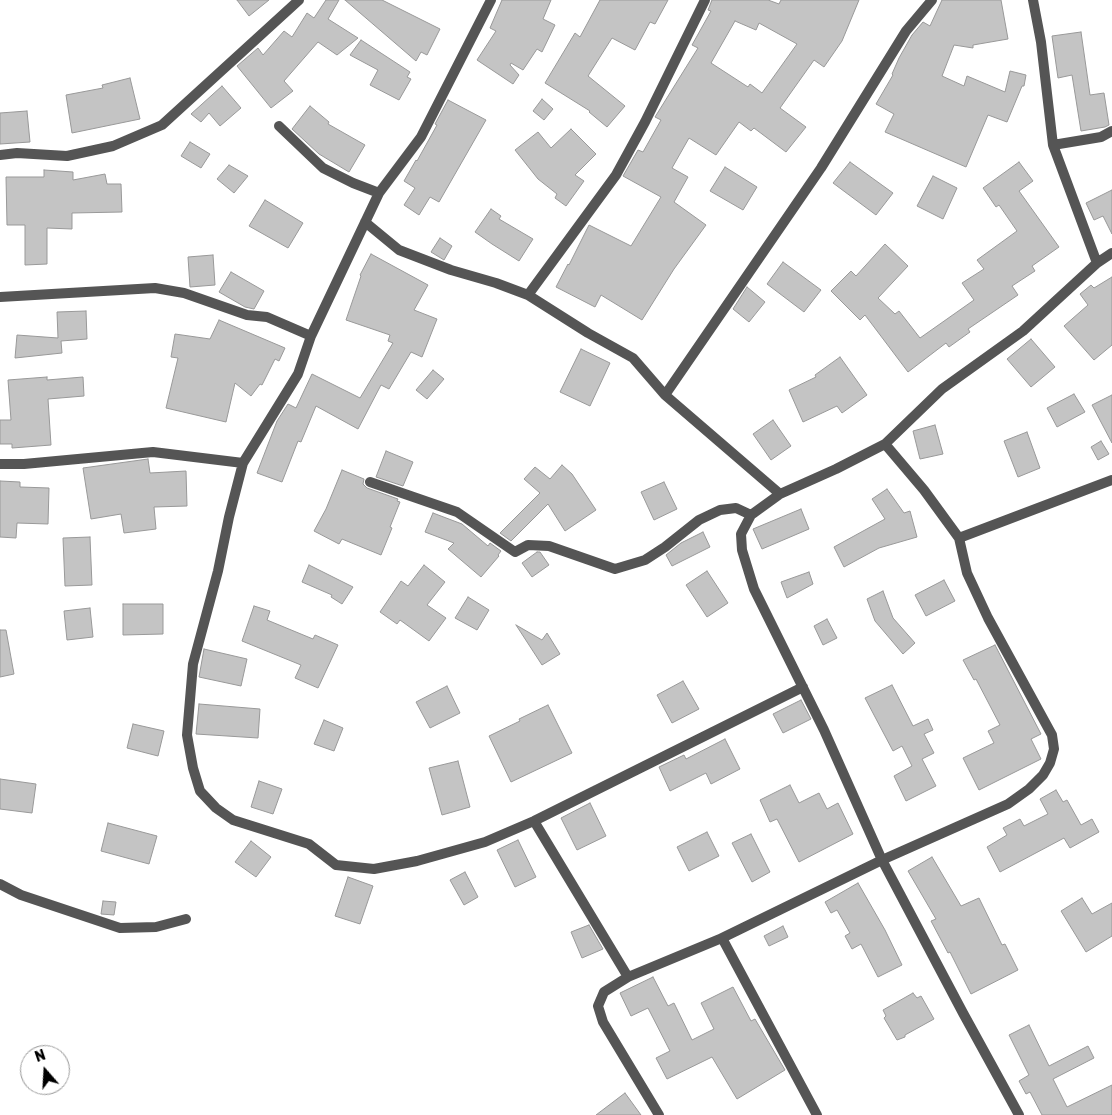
<!DOCTYPE html>
<html>
<head>
<meta charset="utf-8">
<style>
	body { margin:0 }
	#map { position:relative; width:1112px; height:1115px; overflow:hidden; background:#fff; font-family:Rubik,sans-serif }
	canvas { display:block }
	.north { position:absolute; left:20px; top:1045px; width:50px; height:50px; box-sizing:border-box; background:#fff; border:1px solid #999; border-radius:50%; rotate:341deg; font-size:14px; font-weight:700; line-height:20px; text-align:center; color:#000 }
	.north::after { content:''; display:block; margin:auto; width:18px; height:22px; background:#000; clip-path:polygon(50% 0,100% 100%,50% 72%,0 100%) }
</style>
</head>
<body>
<div id="map">
<canvas width="1112" height="1115"></canvas>
<div class="north">N</div>
</div>
<script>
const context = document.querySelector('canvas').getContext('2d');
context.lineJoin = 'round';
function fillPath(path, color) {
  context.fillStyle = color;
  context.fill(path, 'evenodd');
}
function shape(rows) {
  const path = new Path2D();
  for (const r of rows) {
    path.moveTo(r[0], r[1]);
    for (let i = 2; i < r.length; i += 2) path.lineTo(r[i], r[i + 1]);
  }
  return path;
}
function trace(path, color, width, dash) {
  context.strokeStyle = color;
  context.lineWidth = width;
  context.lineCap = dash ? 'butt' : 'round';
  context.setLineDash(dash || []);
  context.stroke(path);
}
const building = shape([
	[237,0,269,0,249,16,237,0],
	[326,0,339,0,328,19,358,38,337,55,318,42,284,81,293,91,271,108,237,66,258,48,263,55,284,31,292,37,307,13,314,18,326,0],
	[345,0,382,0,440,29,427,55,421,52,416,61,345,0],
	[502,0,551,0,543,19,555,25,542,52,537,49,523,70,511,63,510,65,519,75,513,84,477,60,496,31,490,28,502,0],
	[600,0,668,0,655,24,650,22,635,50,612,38,588,76,625,106,607,127,589,112,590,111,545,83,575,33,580,37,600,0],
	[712,0,768,0,779,4,781,0,859,0,842,41,824,67,814,60,780,108,806,127,786,152,754,128,751,131,739,122,716,155,689,138,672,168,688,177,674,202,706,225,674,269,642,320,601,295,595,307,556,287,568,264,569,265,589,225,631,246,661,197,623,176,638,150,643,152,661,120,655,117,698,48,692,45,711,11,708,10,712,0],
	[735,21,756,30,759,23,797,44,762,93,750,84,748,87,711,63,735,21],
	[942,0,1001,0,1008,39,973,45,973,48,954,45,942,76,964,86,967,76,1005,92,1010,71,1026,75,1024,86,1022,86,1007,122,988,115,966,167,885,132,894,114,876,104,893,75,892,74,899,58,912,35,923,22,930,26,942,0],
	[1081,32,1090,95,1104,93,1109,125,1105,127,1081,131,1072,75,1058,78,1052,36,1081,32],
	[361,40,410,72,407,77,411,79,399,100,370,85,378,70,350,55,361,40],
	[130,78,140,119,72,133,66,95,103,88,102,85,130,78],
	[222,86,241,108,220,126,209,113,201,122,191,114,222,86],
	[542,99,553,109,544,120,533,111,542,99],
	[448,100,486,120,439,202,430,197,419,215,404,205,415,188,404,181,416,160,417,161,437,125,435,124,448,100],
	[310,106,329,122,328,124,365,145,349,172,319,154,292,129,310,106],
	[27,111,30,142,0,144,0,113,27,111],
	[571,129,596,154,575,175,584,181,566,206,555,198,557,194,538,179,515,150,538,132,551,148,571,129],
	[190,142,210,154,201,168,181,156,190,142],
	[850,162,893,193,876,215,833,183,850,162],
	[1019,162,1033,181,1019,191,1059,247,1032,266,1035,271,1012,286,1018,295,968,329,970,332,949,347,946,343,908,372,865,315,860,320,831,291,851,271,856,276,885,244,908,266,878,298,895,314,899,311,920,338,974,300,962,283,984,269,977,260,1017,231,999,205,996,207,983,188,1019,162],
	[229,165,248,176,234,193,217,179,229,165],
	[725,167,757,187,743,210,710,191,725,167],
	[44,170,73,172,73,180,105,174,107,184,121,184,122,212,72,213,72,229,47,228,47,264,25,265,25,225,7,225,6,177,44,177,44,170],
	[933,176,957,188,943,219,917,206,933,176],
	[1112,190,1112,234,1103,216,1094,220,1086,203,1112,190],
	[265,200,303,223,288,248,249,226,265,200],
	[491,209,501,216,499,219,533,239,519,261,492,244,475,232,491,209],
	[440,238,452,246,444,260,431,252,440,238],
	[371,254,428,285,414,310,437,319,422,357,411,352,389,389,381,385,358,429,316,406,301,442,298,441,282,482,257,473,277,421,288,404,296,408,312,374,360,398,393,343,388,341,390,335,346,320,361,276,360,275,371,254],
	[213,255,215,285,190,287,188,257,213,255],
	[783,262,821,290,804,312,767,284,783,262],
	[231,272,264,291,254,309,245,307,219,292,231,272],
	[1112,277,1112,345,1094,360,1064,326,1088,305,1080,294,1091,285,1094,288,1112,277],
	[747,287,765,302,749,322,733,309,747,287],
	[86,311,87,339,61,341,62,353,15,358,17,335,58,338,57,312,86,311],
	[219,320,285,348,279,361,275,359,262,385,260,384,251,396,235,383,226,422,166,408,178,358,171,357,175,334,210,339,219,320],
	[1031,339,1055,367,1031,387,1007,359,1031,339],
	[581,349,610,363,590,406,560,392,581,349],
	[840,357,867,395,842,413,837,406,803,422,789,390,816,377,815,375,840,357],
	[433,370,444,379,427,399,416,390,433,370],
	[47,377,47,380,83,377,84,396,48,399,51,445,12,448,12,444,0,444,0,420,11,420,8,380,47,377],
	[1074,394,1085,412,1057,427,1047,408,1074,394],
	[1112,395,1112,443,1092,405,1112,395],
	[773,420,791,446,771,460,753,434,773,420],
	[935,425,943,454,920,459,913,431,935,425],
	[1027,432,1040,468,1018,477,1004,441,1027,432],
	[1101,441,1109,454,1098,460,1091,447,1101,441],
	[386,451,413,462,403,486,376,477,386,451],
	[148,459,150,473,186,471,187,506,154,507,156,529,124,533,121,514,91,519,83,468,148,459],
	[562,465,572,474,596,510,565,531,548,504,511,541,500,533,540,493,524,479,535,467,550,479,562,465],
	[342,470,364,479,363,484,367,488,398,499,397,501,400,502,390,527,392,528,381,555,342,539,339,544,314,531,326,509,342,470],
	[0,481,20,482,20,487,49,488,48,524,17,523,16,538,0,537,0,481],
	[664,482,677,509,654,520,641,492,664,482],
	[887,489,904,513,910,511,917,537,879,548,844,567,834,547,885,519,872,499,887,489],
	[801,509,809,529,762,549,753,529,801,509],
	[433,513,462,524,488,546,490,543,501,551,498,555,499,556,481,577,448,549,454,543,425,532,433,513],
	[703,532,710,547,672,566,666,555,681,543,703,532],
	[90,537,92,585,65,586,63,538,90,537],
	[537,552,540,552,549,565,532,577,522,563,537,552],
	[309,565,353,587,342,604,331,597,332,595,302,582,309,565],
	[424,565,445,582,427,605,446,618,429,641,400,620,397,624,380,612,401,581,408,586,424,565],
	[707,571,728,603,707,617,686,585,707,571],
	[809,572,813,584,787,598,781,582,809,572],
	[944,580,955,601,926,616,915,595,944,580],
	[883,591,893,618,915,643,903,654,875,621,867,599,883,591],
	[468,597,489,610,477,630,455,618,468,597],
	[123,604,163,604,163,634,123,635,123,604],
	[254,606,270,611,267,620,313,639,315,635,338,645,318,688,295,678,301,665,242,641,254,606],
	[90,608,93,637,67,640,64,611,90,608],
	[827,619,837,638,823,645,814,626,827,619],
	[516,625,542,640,547,633,560,654,542,665,516,625],
	[0,630,6,630,14,674,0,677,0,630],
	[995,645,1041,734,1031,739,1041,759,979,790,963,758,994,743,988,731,1000,725,976,679,974,680,963,660,995,645],
	[204,649,247,659,241,686,199,677,204,649],
	[683,681,699,709,672,723,657,695,683,681],
	[892,685,913,726,928,719,933,730,924,734,934,753,922,759,936,786,906,801,894,776,912,766,902,746,893,751,865,698,892,685],
	[447,686,460,713,430,728,416,702,447,686],
	[801,700,811,719,783,733,773,714,801,700],
	[199,704,260,709,258,738,196,734,199,704],
	[548,705,572,753,511,782,489,736,520,721,519,719,548,705],
	[324,720,343,728,334,751,314,744,324,720],
	[133,724,164,731,158,756,127,748,133,724],
	[725,739,740,769,711,784,706,773,670,791,659,767,684,755,686,759,725,739],
	[458,761,470,807,442,815,429,768,458,761],
	[0,779,36,784,32,813,0,809,0,779],
	[259,781,282,789,273,814,251,807,259,781],
	[790,785,799,803,819,793,827,809,838,803,853,834,799,862,777,819,770,822,760,800,790,785],
	[1056,790,1063,802,1067,800,1081,825,1092,819,1099,832,1070,848,1064,838,1000,872,987,847,1007,835,1003,828,1020,819,1024,826,1048,814,1040,799,1056,790],
	[590,803,606,836,577,850,561,818,590,803],
	[108,823,157,836,149,864,101,851,108,823],
	[707,832,719,856,689,871,677,847,707,832],
	[751,834,770,872,752,882,732,843,751,834],
	[518,840,536,877,515,887,497,850,518,840],
	[251,841,271,857,256,877,235,862,251,841],
	[932,857,961,906,979,898,1002,945,1005,944,1018,970,971,994,950,952,948,953,931,921,936,919,908,871,932,857],
	[465,872,478,897,464,905,450,880,465,872],
	[348,877,373,886,360,924,335,916,348,877],
	[858,883,885,930,902,965,878,977,861,944,852,949,845,936,850,933,837,910,831,913,825,902,858,883],
	[1082,898,1092,914,1112,903,1112,936,1086,952,1061,911,1082,898],
	[103,901,116,902,114,915,101,914,103,901],
	[589,925,603,949,582,958,571,932,589,925],
	[783,926,788,937,769,946,764,936,783,926],
	[653,977,668,1006,674,1003,692,1040,714,1029,701,1003,733,987,751,1021,755,1019,785,1070,737,1099,712,1057,667,1079,656,1058,670,1051,648,1008,631,1016,620,993,653,977],
	[913,993,917,998,921,996,934,1019,905,1035,905,1037,897,1040,884,1018,886,1016,883,1010,913,993],
	[1029,1025,1049,1066,1088,1046,1094,1058,1053,1079,1067,1107,1112,1085,1112,1115,1042,1115,1030,1092,1026,1094,1019,1081,1029,1075,1009,1035,1029,1025],
	[625,1093,641,1115,596,1115,625,1093]
]);
fillPath(building, '#c4c4c4');
trace(building, '#999', 1);
trace(shape([
	[491,0,421,137,379,193,311,336,298,374,243,463,229,517,218,571,193,664,187,735,193,768,200,791,216,808,233,820,309,844,336,865,374,869,417,861,485,842,534,821,803,687],
	[1033,0,1041,42,1053,145,1097,263],
	[279,126,323,168,353,183,379,193],
	[1053,145,1101,137,1112,131],
	[0,155,17,153,67,156,113,146,162,125,299,0],
	[365,222,399,250,451,270,496,283,528,295,588,333,633,358,665,395,780,494],
	[528,295,616,175,645,122,705,0],
	[0,297,155,288,184,293,247,315,267,317,311,336],
	[665,395,821,168,906,31,932,0],
	[0,464,24,464,153,452,243,463],
	[370,482,457,512,515,552,528,545,549,546,615,569,645,560,665,547,699,520,720,510,736,508,751,515],
	[959,538,1112,480],
	[534,821,628,977],
	[0,884,21,895,120,928,156,927,186,919],
	[722,938,817,1115],
	[659,1115,603,1022,598,1006,604,992,628,977,722,938,882,860,1008,804,1029,789,1043,775,1050,763,1054,749,1052,735,988,618,967,573,959,538,924,490,885,444],
	[1019,1115,963,1013,882,860,824,730,754,589,742,550,741,534,751,515,780,494,836,469,885,444,942,389,1023,331,1097,263,1112,253]
]), '#555', 10);
</script>
</body>
</html>
